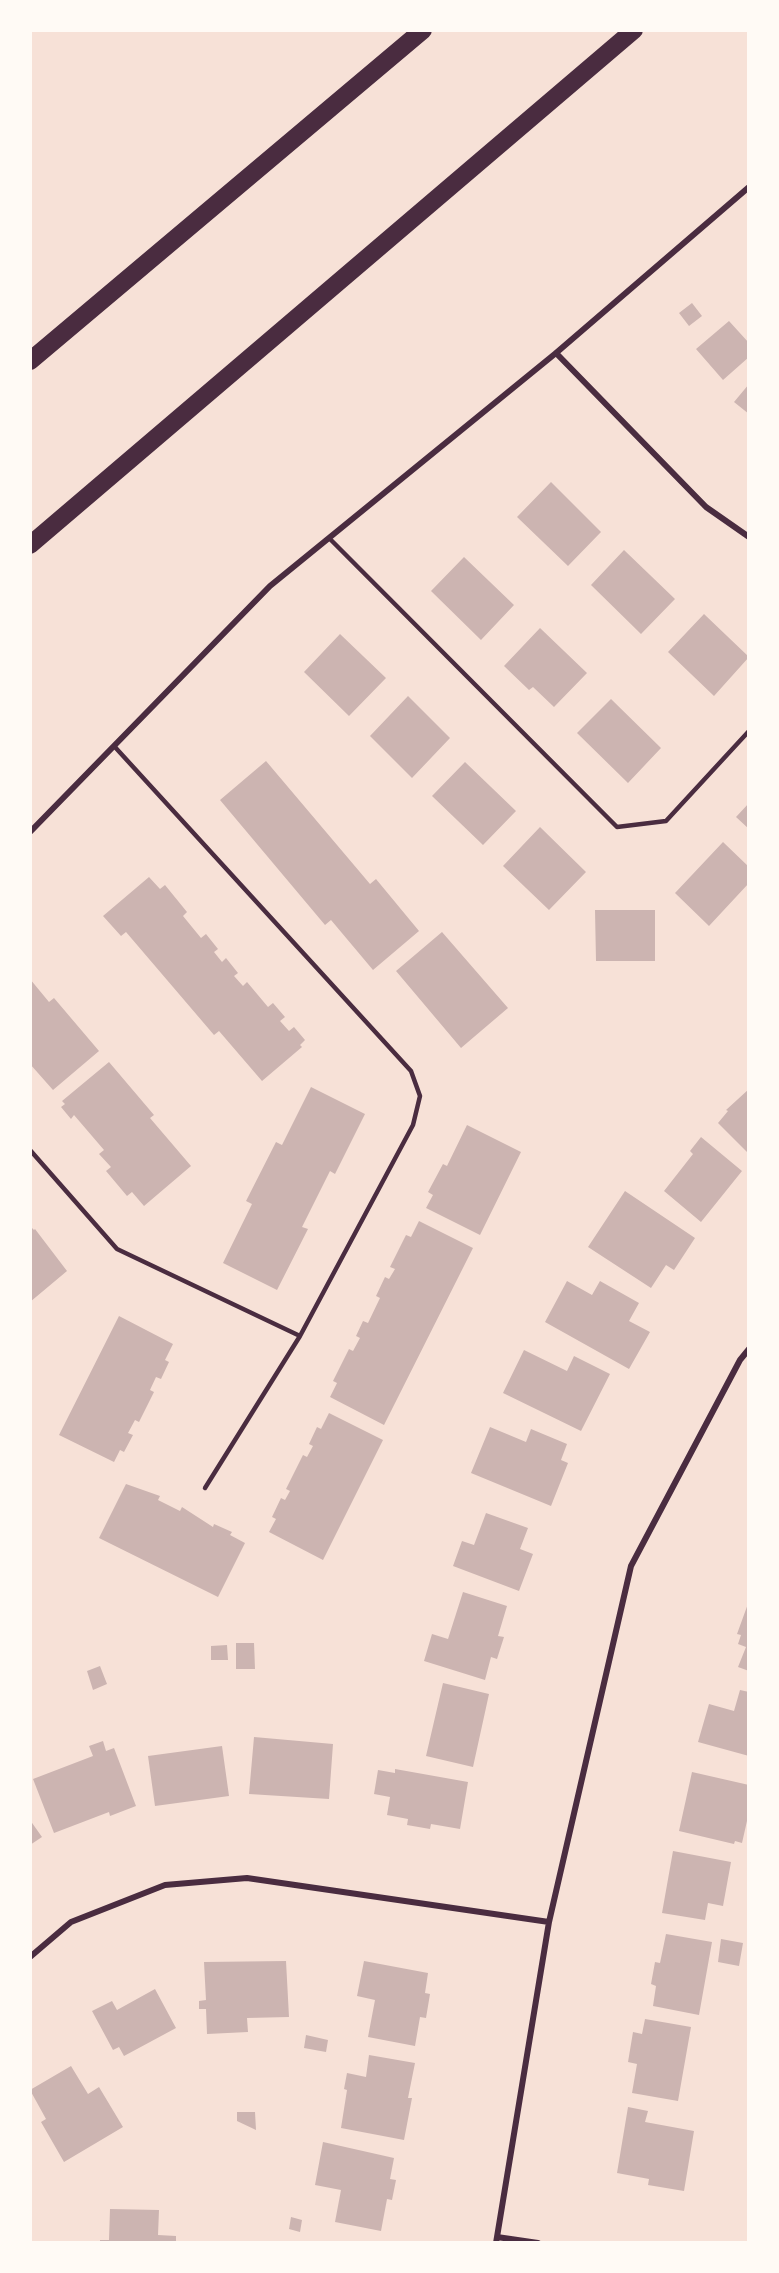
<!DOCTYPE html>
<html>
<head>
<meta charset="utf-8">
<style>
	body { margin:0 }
	#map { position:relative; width:779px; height:2273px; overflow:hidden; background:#f7e1d7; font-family:"Archivo Narrow",sans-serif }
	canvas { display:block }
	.frame { position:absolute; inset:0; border:32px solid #fffaf5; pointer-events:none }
</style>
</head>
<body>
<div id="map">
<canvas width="779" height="2273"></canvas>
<div class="frame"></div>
</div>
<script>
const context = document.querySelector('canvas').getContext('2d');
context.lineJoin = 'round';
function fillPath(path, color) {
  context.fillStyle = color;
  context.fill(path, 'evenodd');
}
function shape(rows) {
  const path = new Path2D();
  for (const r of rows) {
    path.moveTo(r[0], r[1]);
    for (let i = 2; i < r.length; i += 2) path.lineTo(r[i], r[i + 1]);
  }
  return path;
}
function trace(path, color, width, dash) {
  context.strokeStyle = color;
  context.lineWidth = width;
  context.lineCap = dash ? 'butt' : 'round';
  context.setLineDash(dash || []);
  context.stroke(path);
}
fillPath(shape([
	[692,303,702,316,689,326,679,313],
	[729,321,749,343,749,357,723,380,696,349],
	[749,384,749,414,734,402],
	[551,482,601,532,568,566,517,517],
	[624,550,675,599,641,634,591,585],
	[464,557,514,605,481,640,431,591],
	[704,614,749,657,714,696,668,652],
	[540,628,587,673,554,707,533,687,529,690,504,666],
	[340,634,386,678,349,716,304,672],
	[408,696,450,738,412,778,370,736],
	[611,699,661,748,628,783,577,733],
	[266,761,370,884,376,879,419,931,373,970,331,920,325,925,220,800],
	[465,762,516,811,483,845,432,796],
	[749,803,749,829,736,817],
	[540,827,586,872,549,910,503,866],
	[723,842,749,867,749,883,709,926,675,893],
	[149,877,160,889,165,885,187,912,183,916,201,938,206,934,218,949,214,952,222,962,226,958,238,973,234,976,243,986,247,982,268,1007,273,1003,285,1017,280,1021,289,1031,294,1027,305,1040,300,1045,302,1047,262,1081,219,1031,214,1035,126,932,121,936,103,916],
	[595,910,655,910,655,961,596,961],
	[442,932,508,1008,461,1048,396,971],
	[30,979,49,1002,54,998,99,1051,53,1090,30,1064],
	[109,1062,154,1115,150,1118,191,1166,144,1206,132,1192,127,1196,106,1171,111,1167,99,1154,104,1150,74,1115,71,1119,61,1107,65,1104,62,1101],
	[311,1087,365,1114,335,1174,330,1171,302,1227,308,1229,277,1290,223,1263,252,1204,246,1201,276,1142,282,1145],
	[749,1089,749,1154,718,1123,728,1111,726,1110],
	[467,1125,521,1152,480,1235,426,1208,433,1195,428,1192,443,1164,447,1166],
	[701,1137,742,1171,701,1222,664,1191,693,1154,690,1151],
	[625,1191,695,1238,674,1270,666,1265,651,1288,588,1247],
	[419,1221,473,1248,384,1425,330,1397,337,1383,333,1381,349,1349,353,1351,360,1338,356,1336,363,1321,368,1323,380,1298,376,1296,385,1277,389,1279,395,1269,390,1267,406,1235,411,1237],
	[30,1226,34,1230,35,1229,67,1271,30,1302],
	[567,1281,592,1295,600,1281,639,1303,629,1321,650,1332,629,1369,545,1322],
	[119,1316,173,1344,165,1360,169,1362,161,1379,156,1377,150,1390,154,1392,139,1422,135,1420,128,1433,133,1435,124,1452,120,1450,114,1462,59,1435],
	[524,1350,567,1371,574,1356,610,1374,581,1431,503,1393],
	[329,1413,383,1440,323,1560,269,1532,276,1519,272,1517,281,1498,285,1500,290,1491,286,1489,303,1455,307,1457,313,1446,309,1444,317,1427,321,1429],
	[490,1427,526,1442,531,1429,567,1444,561,1460,568,1463,551,1506,471,1473],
	[126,1484,160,1496,158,1500,180,1511,182,1507,213,1527,214,1524,232,1532,230,1535,245,1543,218,1597,99,1538],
	[486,1513,528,1528,520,1549,533,1554,519,1591,453,1566,462,1541,474,1545],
	[463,1592,507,1606,498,1636,504,1637,497,1659,491,1657,485,1680,424,1661,432,1634,448,1639],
	[749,1601,749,1671,738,1667,746,1647,738,1644,741,1635,737,1634],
	[236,1643,254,1643,255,1669,236,1669],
	[227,1645,228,1660,211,1660,211,1646],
	[100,1666,107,1684,93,1690,87,1671],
	[443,1683,489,1694,473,1767,426,1756],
	[740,1690,749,1692,749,1756,698,1742,709,1704,734,1711],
	[254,1737,333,1744,329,1799,249,1794],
	[103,1741,106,1751,114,1748,136,1806,110,1816,109,1812,54,1833,33,1779,93,1756,89,1746],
	[222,1746,229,1796,155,1806,148,1756],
	[395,1769,468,1782,460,1829,431,1824,430,1829,407,1825,408,1819,387,1815,390,1797,374,1794,378,1770,395,1773],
	[692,1772,749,1785,749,1812,742,1843,735,1841,734,1844,679,1831],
	[30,1820,42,1837,30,1845],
	[673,1851,731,1862,723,1906,708,1903,705,1920,662,1913],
	[666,1934,712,1942,699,2015,653,2006,656,1986,651,1984,655,1962,660,1963],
	[721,1939,743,1943,739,1966,718,1962],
	[286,1961,289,2017,247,2018,248,2032,207,2034,206,2009,199,2009,199,2001,206,2000,204,1962],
	[364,1961,428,1973,425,1993,430,1994,426,2018,420,2017,415,2046,368,2037,375,2000,357,1996],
	[155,1989,176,2028,124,2056,119,2047,113,2050,92,2011,112,2001,117,2010],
	[645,2019,691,2027,678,2101,632,2093,637,2064,628,2062,633,2032,642,2034],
	[306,2035,328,2040,326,2052,304,2048],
	[369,2055,415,2063,408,2098,412,2098,404,2140,341,2128,347,2090,344,2089,347,2073,366,2077],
	[71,2066,88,2094,99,2087,123,2127,64,2162,41,2122,46,2119,30,2090],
	[628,2107,648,2111,645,2122,694,2131,684,2191,648,2185,649,2179,617,2173],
	[237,2112,255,2112,256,2130,237,2121],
	[323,2142,394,2158,390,2179,396,2180,392,2200,387,2199,381,2231,335,2222,341,2190,315,2185],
	[110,2209,159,2210,158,2235,176,2236,176,2243,100,2243,100,2240,109,2240],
	[291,2217,302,2220,300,2232,289,2229]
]), '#ccb4b1');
trace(shape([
	[329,538,617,827,666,821,749,731],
	[114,746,411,1071,420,1096,413,1125,300,1336,205,1488],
	[30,1150,117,1249,300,1336]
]), '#4a2c40', 4.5);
trace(shape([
	[556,353,706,507,749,537],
	[30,832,270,586,556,353,749,187],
	[30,1957,71,1922,165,1885,247,1878,549,1922],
	[497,2237,538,2243],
	[496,2243,549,1922,631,1566,740,1360,749,1349]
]), '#4a2c40', 6);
trace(shape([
	[30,361,423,30],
	[30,545,634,30]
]), '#4a2c40', 18);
</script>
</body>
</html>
